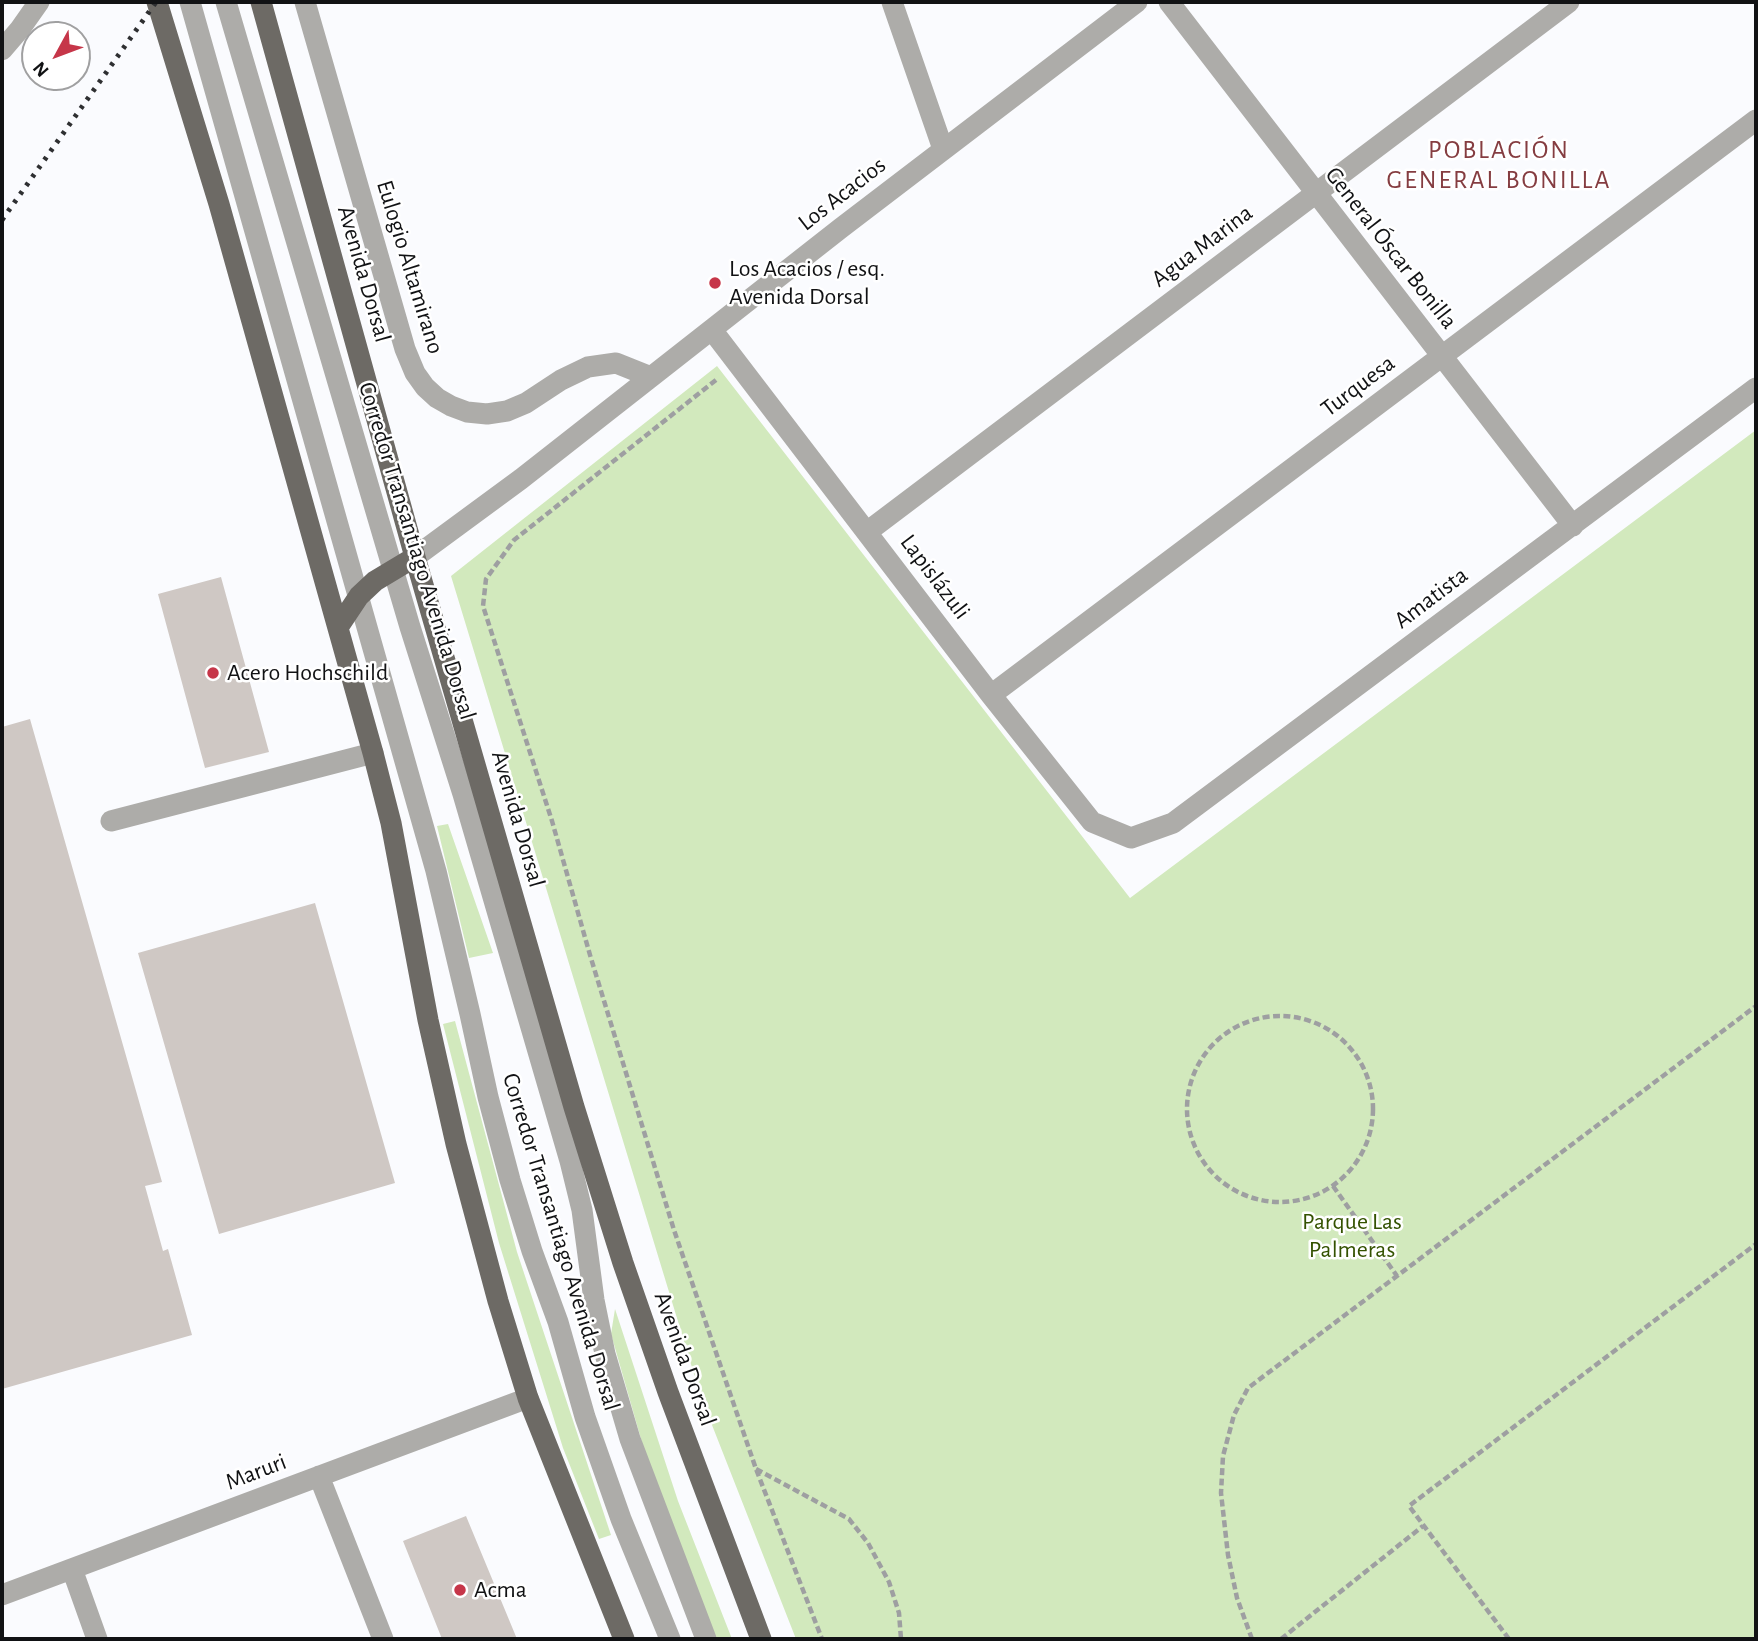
<!DOCTYPE html>
<html>
<head>
<meta charset="utf-8">
<style>
	body { margin:0 }
	#map { position:relative; width:1758px; height:1641px; overflow:hidden; background:#fafbfe; font-family:"Alegreya Sans",sans-serif }
	canvas { display:block }
	.frame { position:absolute; inset:0; border:4px solid #111214; pointer-events:none }
	.north { position:absolute; left:21px; top:21px; width:70px; height:70px; box-sizing:border-box; background:#fff; border:2px solid #a0a0a1; border-radius:50%; rotate:229deg; font-size:19px; font-weight:700; line-height:28px; text-align:center; color:#111214 }
	.north::after { content:''; display:block; margin:auto; width:24px; height:32px; background:#c63649; clip-path:polygon(50% 0,100% 100%,50% 72%,0 100%) }
</style>
</head>
<body>
<div id="map">
<canvas width="1758" height="1641"></canvas>
<div class="frame"></div>
<div class="north">N</div>
</div>
<script>
const context = document.querySelector('canvas').getContext('2d');
context.lineJoin = 'round';
function fillPath(path, color) {
  context.fillStyle = color;
  context.fill(path, 'evenodd');
}
function shape(rows) {
  const path = new Path2D();
  for (const r of rows) {
    if (r.length === 3) {
      path.moveTo(r[0] + r[2], r[1]);
      path.arc(r[0], r[1], r[2], 0, 2 * Math.PI);
      continue;
    }
    path.moveTo(r[0], r[1]);
    for (let i = 2; i < r.length; i += 2) path.lineTo(r[i], r[i + 1]);
  }
  return path;
}
function trace(path, color, width, dash) {
  context.strokeStyle = color;
  context.lineWidth = width;
  context.lineCap = dash ? 'butt' : 'round';
  context.setLineDash(dash || []);
  context.stroke(path);
}
function drawText(font, color, halo, rows, align = 'center') {
  context.font = font + ' "Alegreya Sans",sans-serif';
  context.lineWidth = 5;
  context.setLineDash([]);
  context.textBaseline = 'middle';
  context.strokeStyle = halo;
  context.fillStyle = color;
  for (const [text, x, y, turn = 0] of rows) {
    context.save();
    context.translate(x, y);
    context.rotate((+turn || 0) * Math.PI / 180);
    context.textAlign = isNaN(turn) ? turn : align;
    if (halo) context.strokeText(text, 0, 0);
    context.fillText(text, 0, 0);
    context.restore();
  }
}
fillPath(shape([
	[717,366,1130,898,1756,430,1756,1639,796,1639,701,1397,451,576],
	[448,824,493,953,469,958,437,826],
	[455,1021,517,1252,611,1535,599,1539,563,1448,499,1243,443,1024],
	[615,1309,678,1501,732,1639,715,1639,653,1481,611,1334]
]), '#d2e9bd');
fillPath(shape([
	[221,577,269,752,205,768,158,594],
	[30,719,162,1182,145,1186,163,1251,168,1249,192,1335,2,1389,2,727],
	[315,903,395,1183,219,1234,138,953],
	[466,1516,517,1639,442,1639,403,1541]
]), '#cfc8c4');
trace(shape([
	[716,380,514,540,486,579,483,606,552,821,590,955,674,1230,756,1469,822,1639],
	[1280,1109,93],
	[1333,1186,1397,1276],
	[756,1469,849,1519,868,1543,889,1582,899,1613,901,1639],
	[1252,1639,1237,1598,1228,1555,1221,1493,1223,1456,1234,1415,1248,1388,1756,1006],
	[1281,1639,1423,1526],
	[1509,1639,1409,1506,1756,1244]
]), '#9e9fa1', 4.5, [7, 3.5]);
trace(shape([
	[190,2,436,871,470,1014,488,1097,510,1180,532,1251,558,1322,585,1417,621,1519,670,1639],
	[226,2,410,627,463,794,570,1161,582,1210,594,1300,605,1354,630,1439,706,1639],
	[305,2,405,349,415,373,425,387,437,398,451,406,467,412,487,414,507,411,526,403,561,380,588,367,616,363,651,377],
	[892,2,943,149],
	[1169,2,1573,526],
	[2,50,20,29,39,2],
	[712,330,991,695,1092,822,1131,838,1173,823,1756,388],
	[867,532,1569,2],
	[415,557,521,479,841,228,1137,2],
	[991,695,1756,120],
	[111,821,373,753],
	[319,1476,383,1639],
	[72,1569,97,1639],
	[2,1595,528,1398]
]), '#adaca9', 21);
trace(shape([
	[157,2,219,204,373,753,391,823,428,1020,456,1144,498,1301,528,1398,624,1639],
	[261,2,415,557,574,1107,623,1263,668,1392,761,1639],
	[339,626,359,596,375,581,415,557]
]), '#6d6a65', 21);
trace(shape([
	[2,220,156,2]
]), '#2e2f31', 5, [3.5, 7]);
for (const [x, y, r, color] of [
	[715,283,7,"#c63649"],
	[213,673,7,"#c63649"],
	[460,1590,7,"#c63649"]
]) {
  const dot = new Path2D();
  dot.arc(x, y, r, 0, 2 * Math.PI);
  context.fillStyle = color;
  context.fill(dot);
  trace(dot, '#fff', 2.5);
}
drawText('24px', '#111214', '#fff', [
	["Los Acacios",842,194,-38],
	["Agua Marina",1202,246,-37],
	["General Óscar Bonilla",1391,248,52],
	["Eulogio Altamirano",410,267,73],
	["Avenida Dorsal",364,274,74],
	["Turquesa",1358,386,-37],
	["Corredor Transantiago Avenida Dorsal",417,551,73],
	["Lapislázuli",935,577,53],
	["Amatista",1431,598,-37],
	["Avenida Dorsal",518,819,74],
	["Corredor Transantiago Avenida Dorsal",561,1242,73],
	["Avenida Dorsal",685,1359,70],
	["Maruri",256,1472,-21]
]);
drawText('24px', '#111214', '#fff', [
	["Los Acacios / esq.",729,269],
	["Avenida Dorsal",729,297],
	["Acero Hochschild",227,673],
	["Acma",474,1590]
], 'left');
drawText('24px', '#345201', '#fff', [
	["Parque Las",1352,1222],
	["Palmeras",1352,1250]
]);
context.letterSpacing = '2px';
drawText('26px', '#853d41', '#fff', [
	["POBLACIÓN",1499,150],
	["GENERAL BONILLA",1499,180]
]);
context.letterSpacing = '0px';
</script>
</body>
</html>
